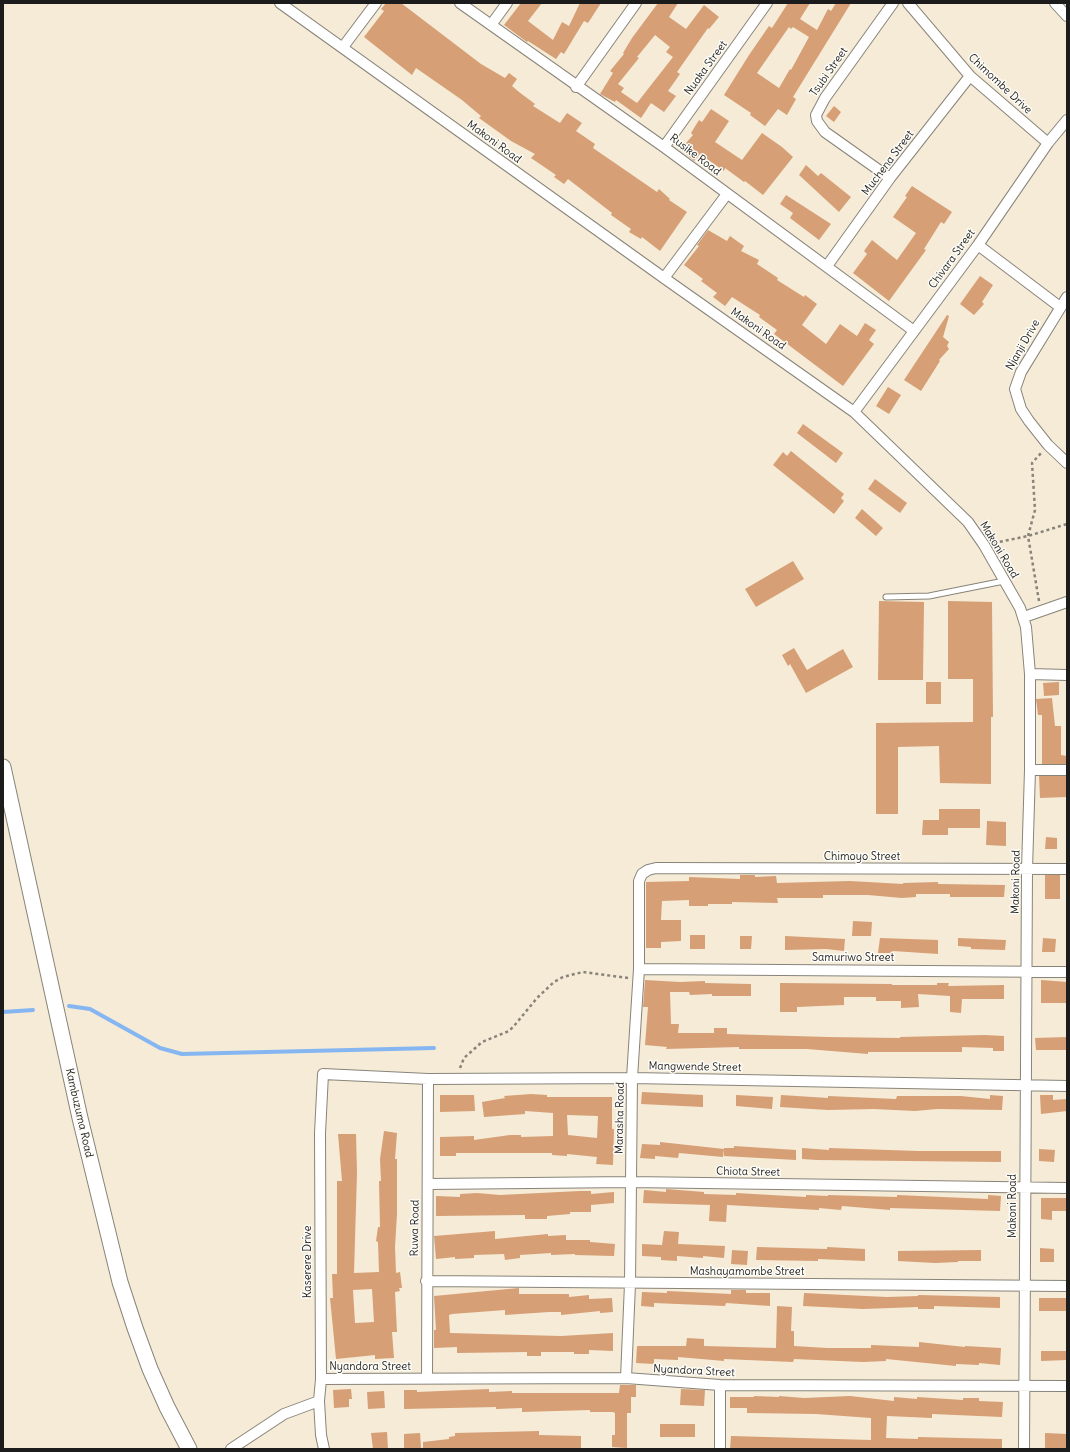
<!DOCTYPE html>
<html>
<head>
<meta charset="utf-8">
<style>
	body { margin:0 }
	#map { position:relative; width:1070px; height:1452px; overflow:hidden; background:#f5ebd7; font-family:Delius,sans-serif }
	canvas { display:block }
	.frame { position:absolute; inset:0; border:4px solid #1c1c1c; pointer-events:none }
</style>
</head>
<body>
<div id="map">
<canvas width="1070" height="1452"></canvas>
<div class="frame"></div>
</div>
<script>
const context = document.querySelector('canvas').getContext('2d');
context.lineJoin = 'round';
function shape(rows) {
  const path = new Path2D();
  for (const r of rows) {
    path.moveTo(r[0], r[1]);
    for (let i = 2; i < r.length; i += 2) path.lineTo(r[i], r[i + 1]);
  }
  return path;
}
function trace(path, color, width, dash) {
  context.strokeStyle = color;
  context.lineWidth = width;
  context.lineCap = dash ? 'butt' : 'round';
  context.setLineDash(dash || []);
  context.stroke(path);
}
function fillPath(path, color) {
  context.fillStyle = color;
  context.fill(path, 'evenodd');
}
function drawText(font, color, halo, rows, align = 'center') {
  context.font = font + ' Delius,sans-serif';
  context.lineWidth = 3;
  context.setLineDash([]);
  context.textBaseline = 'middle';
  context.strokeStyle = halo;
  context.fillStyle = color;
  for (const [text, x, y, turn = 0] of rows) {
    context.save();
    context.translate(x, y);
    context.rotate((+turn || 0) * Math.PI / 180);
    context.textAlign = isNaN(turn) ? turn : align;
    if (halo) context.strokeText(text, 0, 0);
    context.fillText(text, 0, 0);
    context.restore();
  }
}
trace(shape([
	[69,1006,90,1009,160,1048,182,1054,434,1048],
	[3,1012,33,1010]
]), '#85b6f1', 4);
fillPath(shape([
	[386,3,401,3,481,64,505,78,509,73,517,79,512,86,519,92,535,104,533,106,560,123,567,113,582,123,576,131,595,144,593,148,657,192,659,189,670,199,669,200,687,212,660,251,642,237,641,239,629,232,631,229,611,215,612,213,568,179,564,184,554,177,556,175,531,158,535,154,511,141,479,118,481,116,462,100,416,68,412,75,364,37,384,11,381,9],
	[521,3,542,3,528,21,553,40,562,22,569,26,580,3,601,3,588,23,584,21,564,54,561,52,556,59,528,41,527,42,504,25],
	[658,3,678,3,669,17,686,29,704,5,719,17,709,29,708,28,677,72,680,74,668,91,676,96,664,112,651,103,641,118,616,100,615,102,600,94,613,73,610,71,624,54,623,53,632,38],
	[655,35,670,47,666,52,673,57,637,103,621,92,624,88,618,84,639,58,637,57],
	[788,3,810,3,800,19,817,30,828,9,831,11,836,3,851,3,793,97,796,99,787,115,778,109,765,126,750,115,751,113,724,95,749,55,769,26,772,28],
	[789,27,791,29,793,27,809,37,791,70,790,69,779,88,757,73],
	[834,106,841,112,834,122,826,116],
	[711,109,729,121,715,142,742,160,762,133,782,147,793,157,763,195,745,181,744,182,725,168,724,171,700,154,694,161,681,149,693,135,691,133,699,120,702,122],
	[806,165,818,176,821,173,851,197,839,212,799,175],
	[912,186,952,212,944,224,941,222,924,249,926,250,889,301,853,273,867,254,864,251,872,240,897,260,916,233,893,217,907,197,905,196],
	[786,195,831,224,819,240,790,218,793,213,780,204],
	[708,230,727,241,730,236,744,246,741,251,759,260,757,264,778,278,777,280,804,297,805,295,817,304,802,325,826,344,840,324,857,336,865,323,876,330,869,340,874,344,843,386,774,334,777,330,759,317,760,315,732,297,725,306,713,297,717,293,701,281,703,279,684,265,699,246,697,245],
	[980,276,993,285,982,302,984,304,974,315,960,304],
	[947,315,949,316,943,337,949,342,947,346,949,349,939,360,940,361,921,391,904,380],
	[888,387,901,395,889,414,876,406],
	[803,424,843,453,836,463,797,433],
	[791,451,844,494,841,498,844,501,834,514,773,465,783,452,787,456],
	[875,479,907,503,900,513,868,489],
	[862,509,883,528,876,536,855,518],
	[793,561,804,579,756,607,745,589],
	[879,601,924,602,923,680,878,680],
	[948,601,992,602,993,717,991,717,991,784,940,783,939,746,898,747,898,814,876,814,876,723,973,722,973,679,948,679],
	[794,648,807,670,843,649,853,667,806,693,790,664,788,666,782,655],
	[926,682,941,682,941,704,926,704],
	[1059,682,1059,695,1044,696,1043,683],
	[1052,698,1055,726,1061,726,1061,755,1067,756,1067,764,1042,764,1042,715,1038,715,1036,699],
	[1039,776,1067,776,1067,797,1040,798],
	[939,809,980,809,980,828,948,828,948,835,922,835,923,820,939,820],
	[987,821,1006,822,1006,846,986,845],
	[1046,837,1057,838,1057,849,1045,849],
	[740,875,755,875,755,877,776,876,777,883,850,881,903,884,903,883,938,882,938,884,1005,885,1004,897,950,897,950,894,916,894,916,897,902,898,868,895,823,895,823,898,777,898,778,903,732,902,732,904,708,904,708,906,689,906,689,900,662,901,661,920,681,920,681,941,661,942,661,948,646,948,646,882,689,881,689,877,740,879],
	[1045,875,1060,875,1060,899,1045,899],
	[853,921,872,922,871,936,852,936],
	[690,935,705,935,705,949,690,949],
	[740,936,752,936,751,949,740,949],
	[785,936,845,939,844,951,826,949,785,950],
	[880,938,938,940,938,954,893,951,892,953,878,953],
	[958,938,1006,940,1005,950,971,949,971,947,958,946],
	[1043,938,1056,939,1055,952,1042,952],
	[645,980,680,982,705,981,705,983,751,984,751,996,712,996,712,994,690,995,689,992,670,992,671,1024,679,1024,678,1033,714,1033,714,1028,727,1028,727,1034,827,1037,900,1038,900,1037,985,1035,1004,1036,1004,1051,993,1051,993,1048,962,1047,962,1052,868,1052,868,1054,807,1049,739,1049,739,1047,666,1049,667,1047,645,1045,648,1007,643,1007],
	[1041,980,1067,982,1067,1003,1041,1003],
	[780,983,892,984,892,985,937,985,937,983,949,983,948,986,1004,985,1004,999,962,999,961,1013,950,1012,950,996,918,994,919,1007,901,1008,901,1001,876,1001,876,997,844,997,844,1005,797,1007,797,1012,780,1012],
	[1067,1037,1067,1050,1036,1050,1035,1038],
	[642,1092,703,1095,703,1107,641,1104],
	[531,1094,547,1095,547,1097,612,1097,612,1129,614,1129,613,1165,596,1164,597,1157,567,1154,567,1156,552,1155,552,1153,456,1153,456,1156,440,1156,440,1137,474,1136,474,1140,510,1135,521,1135,521,1137,553,1136,553,1113,525,1111,525,1114,484,1117,482,1102,505,1098,504,1096],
	[567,1115,598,1116,597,1138,568,1135],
	[440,1095,474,1095,475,1111,440,1112],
	[736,1095,773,1097,772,1109,736,1106],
	[781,1095,828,1098,828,1096,896,1099,897,1096,961,1096,990,1099,990,1095,1003,1096,1002,1110,937,1109,915,1111,874,1109,828,1110,780,1107],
	[1040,1095,1053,1095,1053,1100,1067,1099,1067,1111,1041,1114],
	[384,1131,397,1133,395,1159,397,1159,397,1214,395,1247,396,1273,400,1272,402,1288,399,1288,400,1291,395,1292,397,1332,392,1332,394,1358,375,1359,375,1355,336,1359,330,1298,333,1298,332,1274,337,1274,337,1181,342,1181,338,1134,356,1134,357,1173,354,1273,379,1272,378,1242,376,1241,378,1227,380,1227,379,1181,381,1181,380,1159],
	[372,1289,374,1322,355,1323,353,1290],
	[660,1142,724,1149,723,1157,679,1153,678,1158,655,1156,655,1159,640,1158,642,1144,660,1145],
	[734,1146,796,1150,796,1160,724,1156,724,1148,734,1148],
	[802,1148,829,1150,829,1148,918,1151,1001,1151,1001,1162,817,1160,802,1159],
	[1039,1149,1055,1150,1054,1162,1039,1161],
	[666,1189,704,1192,704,1194,736,1195,736,1193,806,1197,806,1195,828,1196,828,1195,897,1197,897,1195,988,1199,988,1195,1001,1196,1000,1211,890,1208,890,1210,842,1206,841,1210,819,1208,819,1210,727,1205,726,1222,709,1221,710,1205,643,1203,644,1190,666,1192],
	[580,1191,591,1191,591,1194,614,1192,614,1203,591,1205,591,1212,570,1212,570,1214,547,1216,547,1219,525,1219,525,1215,436,1216,436,1196,460,1197,460,1194,477,1193,500,1195],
	[1041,1198,1067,1198,1067,1211,1052,1211,1052,1220,1041,1219],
	[495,1231,495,1239,548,1234,548,1236,566,1235,566,1240,590,1240,590,1242,615,1244,614,1256,575,1255,575,1254,551,1255,551,1253,520,1255,520,1258,505,1260,504,1254,474,1255,474,1258,455,1259,455,1257,436,1259,434,1236],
	[664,1231,679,1232,678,1244,725,1246,724,1258,703,1256,703,1258,677,1256,677,1261,661,1260,661,1257,642,1256,642,1244,662,1245],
	[757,1247,827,1249,827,1247,865,1249,865,1261,818,1259,818,1261,756,1260],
	[1040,1248,1054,1249,1054,1262,1040,1262],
	[732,1250,748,1251,747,1265,731,1264],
	[981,1250,981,1261,958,1261,958,1262,935,1263,898,1261,898,1251],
	[519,1288,519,1294,569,1294,569,1297,589,1295,589,1299,612,1298,613,1312,600,1313,600,1311,561,1315,561,1312,549,1312,505,1315,505,1310,452,1314,449,1315,450,1333,561,1336,613,1333,613,1351,589,1350,589,1354,574,1354,574,1352,541,1352,541,1356,527,1356,527,1352,457,1353,457,1347,434,1348,434,1330,436,1330,434,1296],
	[731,1290,746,1290,746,1293,770,1293,770,1306,726,1303,725,1306,654,1303,654,1307,641,1306,642,1292,667,1293,667,1291,731,1294],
	[804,1293,887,1297,918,1296,918,1295,1000,1297,1000,1308,934,1306,934,1309,918,1309,918,1307,863,1309,803,1306],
	[1039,1298,1067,1298,1067,1311,1039,1311],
	[777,1306,792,1307,791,1331,794,1331,794,1346,827,1348,871,1348,871,1345,919,1347,919,1342,965,1347,965,1346,1001,1348,1000,1365,979,1363,979,1365,956,1364,956,1366,886,1359,886,1361,863,1362,794,1359,793,1362,724,1359,724,1361,678,1357,678,1360,654,1359,654,1364,636,1363,637,1346,686,1346,687,1338,704,1339,704,1346,776,1348],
	[1041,1351,1067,1351,1067,1360,1041,1361],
	[620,1385,636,1385,636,1397,631,1397,631,1413,627,1413,627,1448,612,1447,612,1435,615,1435,615,1413,613,1412,590,1412,590,1410,522,1412,522,1408,496,1409,496,1407,404,1409,404,1390,417,1390,417,1392,489,1389,489,1392,512,1391,512,1393,619,1393],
	[351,1389,352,1399,349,1399,349,1407,334,1408,333,1390],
	[681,1389,705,1390,704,1406,680,1405],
	[384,1391,385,1408,368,1409,367,1392],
	[754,1396,779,1397,779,1396,804,1398,850,1396,894,1401,894,1397,917,1399,917,1397,963,1400,963,1398,979,1398,979,1401,1003,1402,1002,1417,932,1414,932,1418,887,1416,886,1438,918,1439,918,1437,1002,1439,1002,1449,730,1449,731,1436,871,1440,871,1418,816,1414,747,1413,747,1408,730,1408,730,1397,754,1397],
	[660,1424,695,1424,695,1437,660,1437],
	[539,1431,539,1435,581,1436,581,1449,423,1449,423,1442,449,1439,449,1437,455,1436,455,1433],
	[387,1432,388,1449,373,1449,371,1433],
	[420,1433,421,1448,404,1449,404,1434],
	[1045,1433,1067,1434,1067,1449,1045,1449]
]), '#d69f75');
const lane = shape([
	[886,597,929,596,1004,581]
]);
const street = shape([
	[280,3,664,278,854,412,968,522,984,545,1020,608,1026,627,1030,674,1030,770,1027,869,1024,1449],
	[460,3,664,147,914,331],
	[908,3,970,76,1048,143],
	[1055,3,1067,16],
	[491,25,507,3],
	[343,47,376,3],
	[576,87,636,3],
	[664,147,767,3],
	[890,178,825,132,817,121,816,115,825,98,893,3],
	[978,245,1060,307],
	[827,266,890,178,970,76],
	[664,278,727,194],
	[1067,297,1021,372,1015,389,1021,409,1029,421,1048,445,1067,463],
	[854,412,978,245,1048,143,1067,120],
	[1024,617,1067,602],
	[1030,674,1067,675],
	[1030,770,1067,770],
	[639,969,1067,972],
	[428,1184,631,1182,1067,1188],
	[426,1281,1067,1286],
	[427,1378,428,1079],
	[626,1378,630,1284,632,1078,639,969,639,881,642,874,648,870,656,868,1067,869],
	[321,1379,626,1378,720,1385,1067,1386],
	[231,1449,284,1414,319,1401],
	[324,1449,321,1435,319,1401,321,1379,320,1133,323,1074,428,1079,632,1078,1067,1086],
	[720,1449,720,1385]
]);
const secondary = shape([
	[3,767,80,1118,120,1282,135,1328,150,1369,167,1407,189,1449]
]);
trace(lane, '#88847a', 7);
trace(street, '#88847a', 12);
trace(secondary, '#88847a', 17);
trace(shape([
	[994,543,1028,536,1067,524],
	[1039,601,1028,536,1035,510,1032,463,1042,452],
	[460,1068,464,1058,482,1042,509,1031,514,1026,537,998,554,982,563,977,583,972,628,978]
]), '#88847a', 2.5, [3, 3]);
trace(lane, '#fff', 5);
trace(street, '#fff', 10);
trace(secondary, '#fff', 15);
drawText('11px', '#1c1c1c', '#fdfcf7', [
	["Nuaka Street",706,68,-54],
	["Tsubi Street",829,72,-55],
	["Chimombe Drive",1000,84,43],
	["Makoni Road",494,142,36],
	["Rusike Road",695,155,37],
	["Muchena Street",888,163,-53],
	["Chivara Street",952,259,-54],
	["Makoni Road",758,329,35],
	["Njanji Drive",1023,345,-60],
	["Makoni Road",999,550,59],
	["Chimoyo Street",862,857],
	["Makoni Road",1016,882,-89],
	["Samuriwo Street",853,958],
	["Mangwende Street",695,1067,1],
	["Kambuzuma Road",79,1113,77],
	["Marasha Road",620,1118,-89],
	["Chiota Street",748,1172,1],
	["Makoni Road",1013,1206,-90],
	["Ruwa Road",415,1228,-89],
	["Kaserere Drive",308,1262,-90],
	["Mashayamombe Street",747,1272],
	["Nyandora Street",370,1367],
	["Nyandora Street",694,1371,3]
]);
</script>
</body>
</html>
